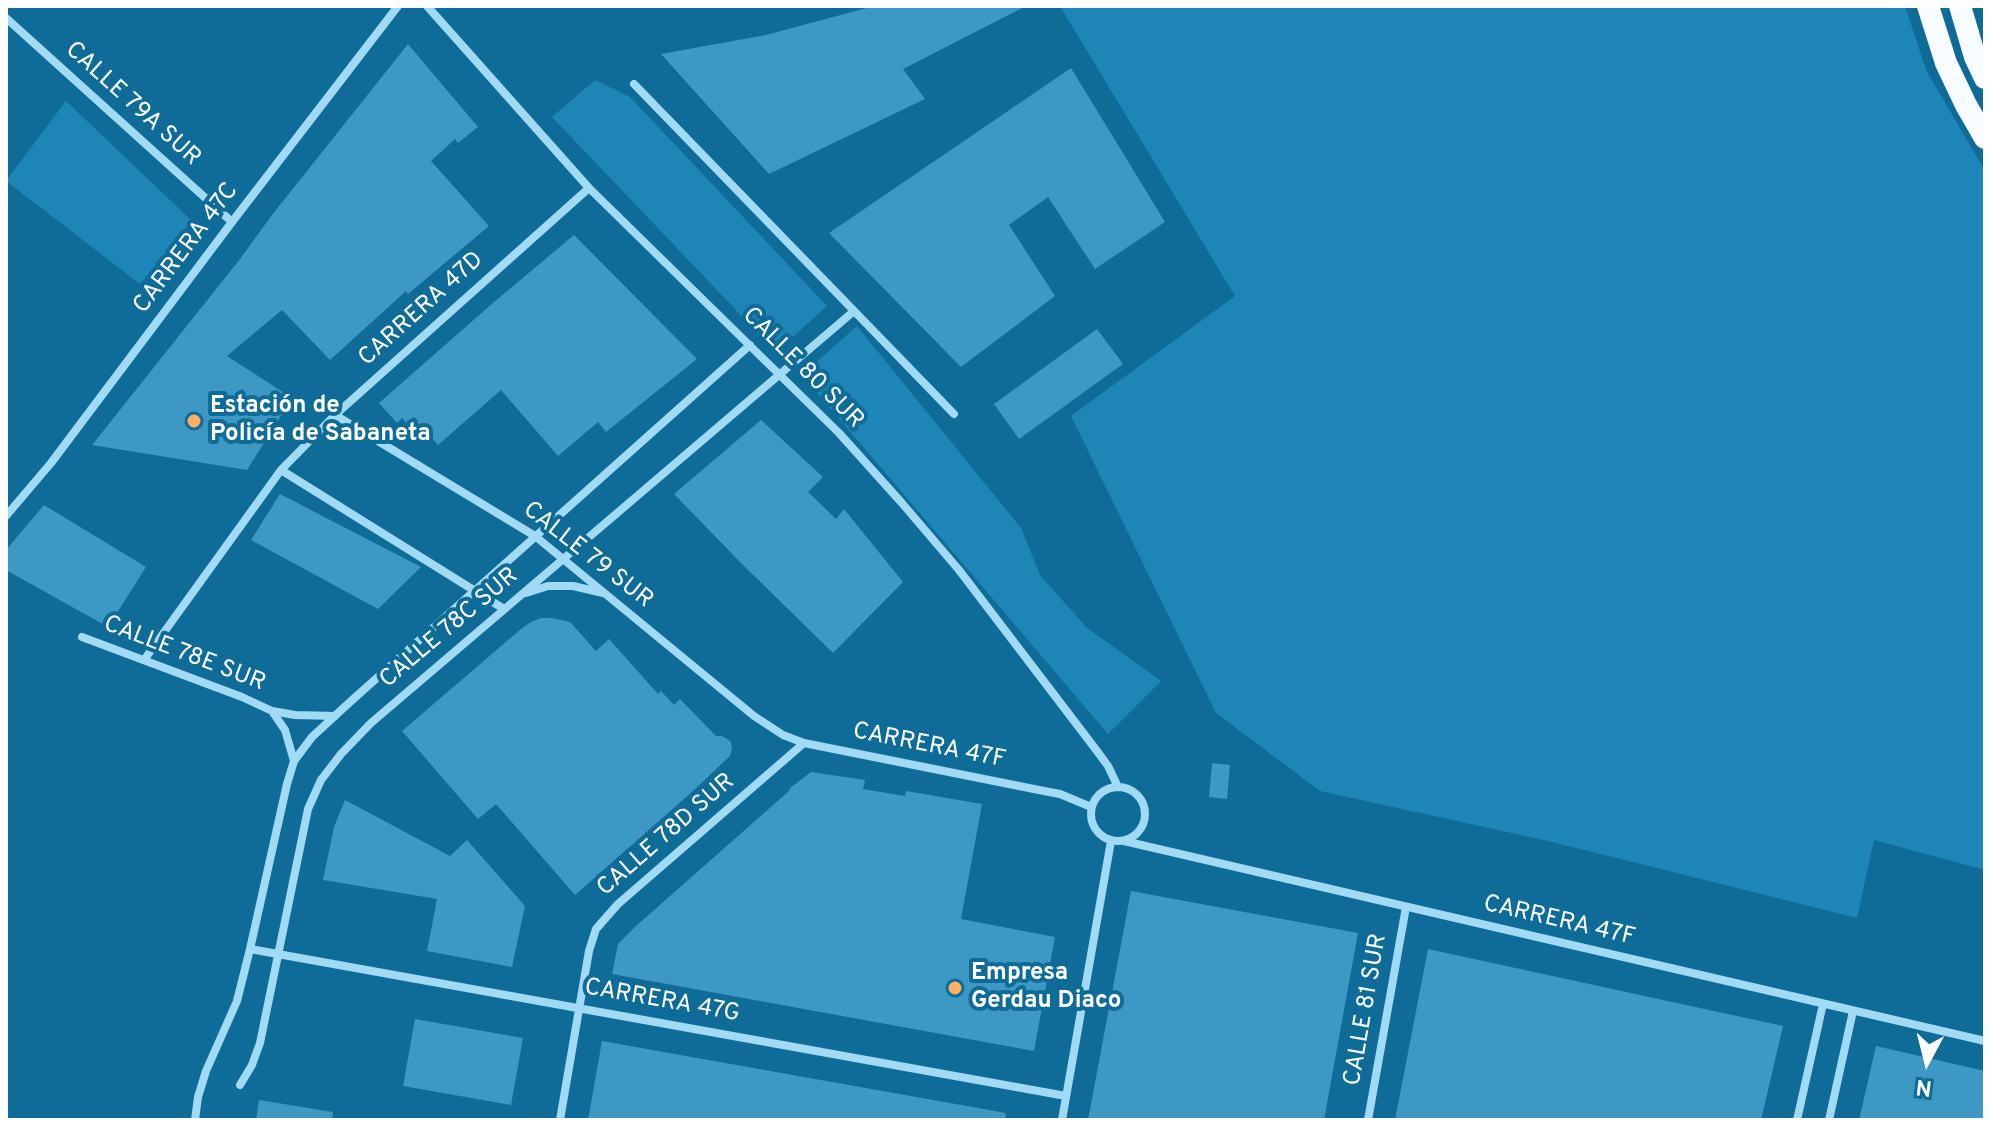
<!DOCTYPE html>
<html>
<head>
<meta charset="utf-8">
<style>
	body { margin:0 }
	#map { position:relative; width:1991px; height:1126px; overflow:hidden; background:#0f6c99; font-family:Overpass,sans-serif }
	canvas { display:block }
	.frame { position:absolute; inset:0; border:8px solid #fff; pointer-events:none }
	.north { position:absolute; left:1887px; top:1022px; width:80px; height:80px; -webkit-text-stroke:6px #0f6c99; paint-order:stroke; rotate:187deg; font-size:22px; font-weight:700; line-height:32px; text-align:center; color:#fff }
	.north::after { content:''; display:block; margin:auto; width:28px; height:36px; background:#fff; clip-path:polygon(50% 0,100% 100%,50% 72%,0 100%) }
</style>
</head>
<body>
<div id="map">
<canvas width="1991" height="1126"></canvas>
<div class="frame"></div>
<div class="north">N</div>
</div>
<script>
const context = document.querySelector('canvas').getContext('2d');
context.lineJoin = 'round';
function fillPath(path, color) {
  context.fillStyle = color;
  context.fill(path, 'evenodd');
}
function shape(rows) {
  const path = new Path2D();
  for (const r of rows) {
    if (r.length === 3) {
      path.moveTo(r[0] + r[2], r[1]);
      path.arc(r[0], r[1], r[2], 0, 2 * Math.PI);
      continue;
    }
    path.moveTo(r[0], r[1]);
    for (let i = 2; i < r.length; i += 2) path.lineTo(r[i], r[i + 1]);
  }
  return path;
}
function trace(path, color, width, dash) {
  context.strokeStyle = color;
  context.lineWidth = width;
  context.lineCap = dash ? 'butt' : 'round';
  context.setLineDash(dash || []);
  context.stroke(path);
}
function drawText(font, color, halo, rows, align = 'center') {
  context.font = font + ' Overpass,sans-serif';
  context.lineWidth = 8;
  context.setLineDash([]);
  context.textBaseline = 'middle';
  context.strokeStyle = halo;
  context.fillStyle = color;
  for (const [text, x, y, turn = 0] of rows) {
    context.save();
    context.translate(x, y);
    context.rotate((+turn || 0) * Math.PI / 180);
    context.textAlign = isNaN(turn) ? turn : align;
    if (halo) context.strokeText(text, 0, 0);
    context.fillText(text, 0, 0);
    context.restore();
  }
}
fillPath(shape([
	[1060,6,1905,6,1926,70,1985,171,1985,870,1874,840,1857,918,1548,841,1320,791,1216,713,1071,416,1235,296],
	[595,80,630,97,827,306,776,352,552,117],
	[66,101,192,221,140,284,6,181],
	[857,326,1021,528,1040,575,1086,627,1161,681,1108,734,802,375]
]), '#1e86b7');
fillPath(shape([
	[874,6,1026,6,903,69,925,99,769,174,661,54,766,35],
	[408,44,478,127,458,143,455,139,431,161,489,226,408,294,406,291,330,360,282,310,227,356,292,398,247,470,92,445,240,259,272,215],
	[1071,68,1165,222,1095,269,1048,197,1009,225,1055,296,961,367,829,233],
	[574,235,697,359,606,432,598,422,558,456,501,390,438,445,425,430,418,436,402,418,397,423,379,403,494,302],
	[1097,329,1123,364,1019,439,994,404],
	[761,420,823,477,808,492,836,519,844,509,903,582,833,653,740,562,674,494],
	[280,494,421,567,378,609,251,540],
	[44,505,146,567,108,627,6,570,6,550],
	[541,618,552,618,570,622,596,651,609,639,658,694,661,691,674,705,680,699,716,736,722,736,727,739,731,742,732,749,730,756,693,791,575,895,496,804,478,819,402,731,521,629,531,622],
	[1212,763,1230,765,1227,799,1209,797],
	[811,772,865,780,863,789,905,796,906,791,982,804,961,919,1055,937,1034,1051,612,974,618,944,636,926,789,791,790,788],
	[345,800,450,856,467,840,525,906,512,967,427,951,437,899,323,880,334,827],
	[1131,891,1358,933,1324,1120,1088,1120],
	[1428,949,1783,1026,1761,1120,1395,1120],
	[415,1019,523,1038,511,1105,403,1086],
	[602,1041,1006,1113,1005,1120,588,1120],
	[1876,1046,1985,1071,1985,1120,1859,1120],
	[259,1100,333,1112,332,1120,256,1120]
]), '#3d98c3');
trace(shape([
	[427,6,589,188,839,433,901,502,959,570,1097,751,1108,766,1118,787],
	[6,18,232,222],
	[634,84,954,414],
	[335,415,535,536,754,716,783,735,804,743,1044,791,1060,794,1091,807],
	[281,470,504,609],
	[6,516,51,463,232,222,398,6],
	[526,593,548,586,573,586,603,593],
	[82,637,242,697,272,711,295,715,335,716],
	[144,660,281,470,335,415,589,188],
	[272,711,285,730,294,761],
	[1118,814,27],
	[1124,841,1985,1041],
	[250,949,1066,1096],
	[240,1085,252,1065,260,1043,308,809,321,780,341,754,371,723,854,311],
	[195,1120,198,1097,206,1071,237,1001,250,949,287,784,294,761,312,737,350,702,750,345],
	[560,1120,589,951,596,929,618,904,804,743],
	[1062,1120,1111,841],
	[1368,1120,1406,907],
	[1797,1120,1823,1004],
	[1829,1120,1853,1011]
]), '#a1daf5', 8);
trace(shape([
	[1928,6,1946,63,1966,105,1985,138],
	[1960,6,1975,57,1985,78]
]), '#f6fcff', 22);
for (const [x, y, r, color] of [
	[194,421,8,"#ffae64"],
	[955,988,8,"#ffae64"]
]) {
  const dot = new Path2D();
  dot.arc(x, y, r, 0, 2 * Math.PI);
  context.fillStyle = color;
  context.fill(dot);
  trace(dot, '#0f6c99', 3);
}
drawText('24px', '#fff', '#0f6c99', [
	["CALLE 79A SUR",132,105,42],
	["CARRERA 47C",187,249,-53],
	["CARRERA 47D",422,310,-42],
	["CALLE 80 SUR",802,369,45],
	["CALLE 79 SUR",587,556,38],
	["CALLE 78C SUR",450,629,-40],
	["CALLE 78E SUR",184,655,21],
	["CARRERA 47F",929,747,11],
	["CALLE 78D SUR",667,836,-41],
	["CARRERA 47F",1559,922,13],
	["CARRERA 47G",662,1002,10],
	["CALLE 81 SUR",1367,1010,-80]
]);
drawText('bold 24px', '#fff', '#0f6c99', [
	["Estación de",210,407],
	["Policía de Sabaneta",210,435],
	["Empresa",971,974],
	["Gerdau Diaco",971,1002]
], 'left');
</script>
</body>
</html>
